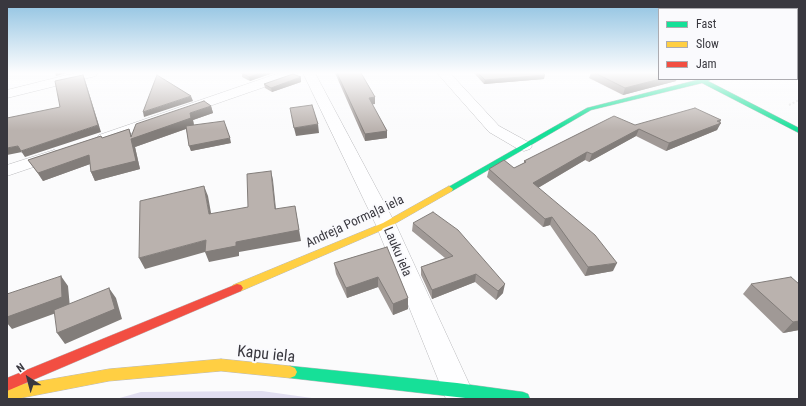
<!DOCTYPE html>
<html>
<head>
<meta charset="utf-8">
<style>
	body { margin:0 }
	#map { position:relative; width:806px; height:406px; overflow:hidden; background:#fbfbfc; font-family:"Roboto Condensed",sans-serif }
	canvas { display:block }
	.frame { position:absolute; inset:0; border:8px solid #39383f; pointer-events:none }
	.legend { position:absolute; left:658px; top:8px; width:140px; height:72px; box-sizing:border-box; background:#fafafd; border:1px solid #adacb1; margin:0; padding:5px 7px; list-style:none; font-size:12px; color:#39383f }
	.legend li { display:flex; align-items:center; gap:8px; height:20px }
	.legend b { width:20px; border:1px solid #adacb1 }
	.north { position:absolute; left:8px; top:358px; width:40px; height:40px; -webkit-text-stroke:3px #fafafd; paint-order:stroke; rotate:324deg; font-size:11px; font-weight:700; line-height:16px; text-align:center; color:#39383f }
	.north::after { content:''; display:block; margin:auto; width:14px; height:18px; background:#39383f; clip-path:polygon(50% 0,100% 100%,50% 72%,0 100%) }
</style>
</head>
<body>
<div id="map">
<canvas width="806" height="406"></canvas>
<div class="frame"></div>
<ul class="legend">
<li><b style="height:5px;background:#16e098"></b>Fast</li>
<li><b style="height:5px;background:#ffcf43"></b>Slow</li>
<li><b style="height:5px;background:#f24e42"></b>Jam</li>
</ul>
<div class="north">N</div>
</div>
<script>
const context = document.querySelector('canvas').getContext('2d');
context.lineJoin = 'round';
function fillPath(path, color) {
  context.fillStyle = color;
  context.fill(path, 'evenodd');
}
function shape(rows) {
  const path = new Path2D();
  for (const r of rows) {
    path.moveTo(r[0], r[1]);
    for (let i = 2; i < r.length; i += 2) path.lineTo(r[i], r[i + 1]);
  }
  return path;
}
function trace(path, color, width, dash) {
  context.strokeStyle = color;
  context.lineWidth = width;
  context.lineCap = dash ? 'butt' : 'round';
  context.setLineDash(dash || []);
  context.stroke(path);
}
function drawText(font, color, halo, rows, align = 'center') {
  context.font = font + ' "Roboto Condensed",sans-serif';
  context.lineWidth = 4;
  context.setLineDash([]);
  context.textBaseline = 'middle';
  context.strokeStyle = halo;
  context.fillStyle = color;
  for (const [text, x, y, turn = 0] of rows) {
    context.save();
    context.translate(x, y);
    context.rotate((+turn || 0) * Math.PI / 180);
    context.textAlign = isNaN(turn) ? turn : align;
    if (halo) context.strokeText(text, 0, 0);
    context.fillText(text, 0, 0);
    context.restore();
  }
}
fillPath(shape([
	[262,391,319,399,116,399,141,392]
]), '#e1def0');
const street = shape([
	[75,73,98,73,96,76,7,98,7,90,75,73],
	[279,73,298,73,296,76,109,141,104,143,99,141,96,138,99,135,279,73],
	[303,73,315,73,396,225,472,390,468,399,446,399,376,225,303,73],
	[437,73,450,73,499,126,530,143,532,146,530,149,524,151,518,149,489,132,437,73],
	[54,150,60,152,62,155,60,158,7,176,7,165,54,150]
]);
const fast = shape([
	[696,79,712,79,708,81,799,128,799,133,702,83,591,110,452,191,446,191,445,189,587,108,697,80,696,79],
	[290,366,457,383,523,392,528,394,530,399,474,399,290,378,285,376,283,372,285,368,290,366]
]);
const slow = shape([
	[449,186,453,189,452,191,389,227,241,291,237,292,233,291,231,288,233,285,383,223,449,186],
	[221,359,290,366,295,368,297,372,295,376,290,378,221,371,109,381,16,399,7,398,7,388,12,386,109,369,221,359]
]);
const jam = shape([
	[237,284,241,285,243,288,241,291,7,391,7,378,237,284]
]);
trace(street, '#bababd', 1);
trace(fast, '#bababd', 1);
trace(slow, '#bababd', 1);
trace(jam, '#bababd', 1);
trace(shape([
	[789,105,799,100]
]), '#e6e6e6', 2, [2, 2]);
fillPath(street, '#fefeff');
fillPath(fast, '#16e098');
fillPath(slow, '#ffcf43');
fillPath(jam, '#f24e42');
fillPath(shape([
	[242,73,273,73,250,81,242,77],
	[335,73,361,73,375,97,375,104,372,104,387,131,387,138,365,141],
	[474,73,543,73,544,79,484,84],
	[591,73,659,73,676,81,623,95,589,78],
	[301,82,272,92,265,88,264,84],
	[211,106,213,113,193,120,194,125,231,143,191,151,186,129,135,147,140,169,95,181,91,172,90,164,43,181,34,168,28,160,101,136,102,138,129,129,131,135],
	[721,120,717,130,666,151,636,136,589,162,585,160,538,188,613,271,585,276,550,225,543,227,487,177,489,169,514,168,524,163,524,161,635,125],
	[413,223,503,293,496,300,475,282,432,299,421,275,421,267,445,258,412,231],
	[387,247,408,298,408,309,393,315,378,287,347,298,336,274,334,263],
	[751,284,799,284,799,330,783,333,743,294]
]), '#a09996');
fillPath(shape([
	[55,73,67,73,56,76],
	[260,73,273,73,250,81,249,77],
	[83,75,85,80,101,132,25,157,21,151,98,125],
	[545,75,544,79,484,84,485,80],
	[301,77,301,82,272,92,271,88],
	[660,79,677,79,676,81,623,95,625,88],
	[191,96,193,101,144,117,143,112],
	[375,97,375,104,369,105,369,98],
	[211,106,213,113,193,120,194,126,135,147,140,169,95,181,91,172,129,129,132,137,190,113],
	[721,120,719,123,721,123,717,130,666,151,669,143,717,121],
	[318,124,319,133,296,136,294,128],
	[639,129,636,136,589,162,592,154],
	[387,131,387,138,365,141,365,134],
	[230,138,231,143,191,151,189,146],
	[18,146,22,152,7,155,7,148],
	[587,152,585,160,531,192,533,183],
	[89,155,93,163,43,181,38,173],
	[271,171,273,180,277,219,275,209],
	[204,186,208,196,213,224,209,214],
	[295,206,301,241,239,252,239,256,209,262,205,252,145,269,139,258,206,240,236,242],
	[552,217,550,225,543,227,545,219],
	[617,263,613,271,585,276,588,267],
	[476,274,475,282,432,299,432,290],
	[61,276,68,286,70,308,12,329,7,323,7,317],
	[378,277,378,287,347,298,346,288],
	[505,284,503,293,496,300,498,291],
	[109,288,116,298,122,319,65,344,57,333],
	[408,298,408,309,393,315,393,304],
	[799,321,799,330,783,333,793,322]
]), '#827d7a');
const building = shape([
	[242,73,260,73,249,77,242,73],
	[337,73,361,73,375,97,369,98,387,131,365,134,337,73],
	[478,73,543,73,545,75,485,80,478,73],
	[595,73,659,73,659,79,660,79,625,88,595,73],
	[293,74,301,77,271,88,264,84,293,74],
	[83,75,98,125,21,151,18,146,7,148,7,118,60,107,55,81,83,75],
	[157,75,191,96,143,112,157,75],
	[204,101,211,106,190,113,191,118,131,139,136,161,91,172,89,155,38,173,28,160,101,136,102,138,129,129,131,137,136,124,204,101],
	[312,105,318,124,294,128,290,108,312,105],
	[695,108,721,120,717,121,721,123,669,143,639,129,592,154,587,152,533,183,595,235,617,263,588,267,552,217,545,219,489,169,504,160,514,168,526,162,524,161,614,116,635,125,695,108],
	[224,121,230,138,189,146,186,126,224,121],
	[271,171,275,209,295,206,299,230,236,242,236,246,205,252,206,240,139,258,140,201,204,186,209,214,248,207,247,174,271,171],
	[433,212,458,230,505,284,498,291,476,274,432,290,421,267,453,256,413,223,433,212],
	[387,247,408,298,393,304,378,277,346,288,334,263,387,247],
	[61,276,62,297,7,317,7,294,61,276],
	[791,277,799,284,799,321,793,322,751,284,791,277],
	[109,288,115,309,57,333,54,310,109,288]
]);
fillPath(building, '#bab2ae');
trace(building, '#827d7a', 1);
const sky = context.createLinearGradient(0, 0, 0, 130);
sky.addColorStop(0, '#8fc2e1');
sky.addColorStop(0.56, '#fdfdfe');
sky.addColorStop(1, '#fdfdfe00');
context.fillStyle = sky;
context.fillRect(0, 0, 806, 130);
drawText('13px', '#39383f', '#fafafd', [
	["Andreja Pormaļa iela",355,222,-25],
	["Lauku iela",397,252,67]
]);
drawText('16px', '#39383f', '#fafafd', [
	["Kapu iela",266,355,6]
]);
</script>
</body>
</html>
